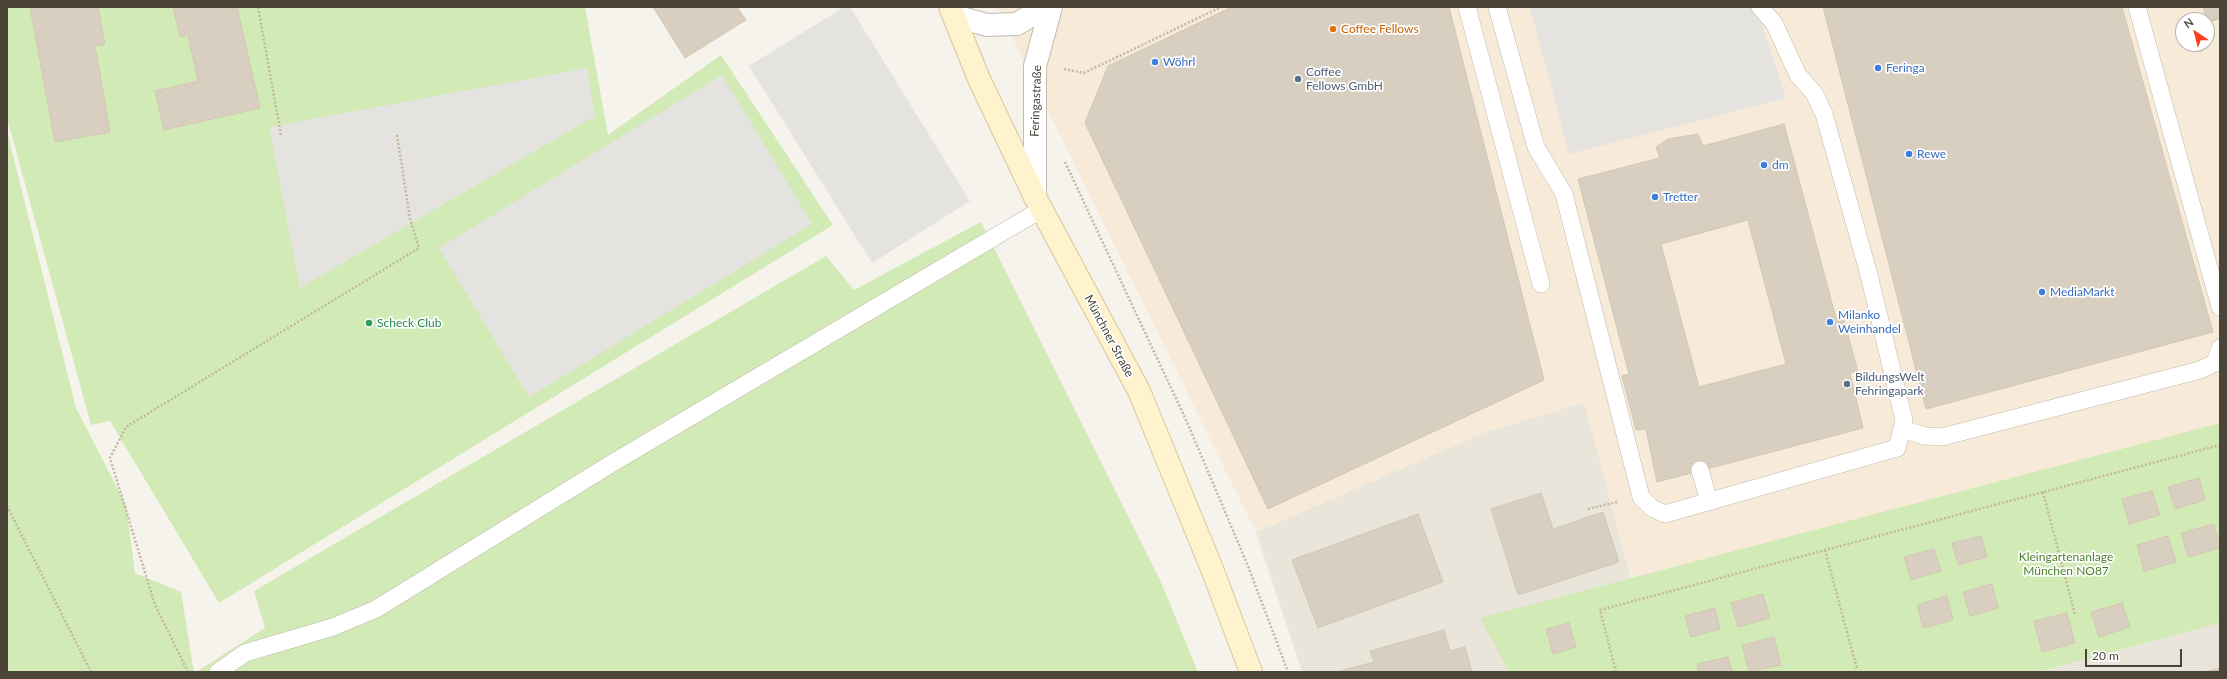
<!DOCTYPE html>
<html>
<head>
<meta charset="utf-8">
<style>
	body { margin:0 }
	#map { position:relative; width:2227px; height:679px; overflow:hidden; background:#f6f3ec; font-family:Lato,sans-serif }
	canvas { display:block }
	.frame { position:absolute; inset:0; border:8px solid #4b4439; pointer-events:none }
	.north { position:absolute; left:2175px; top:12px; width:40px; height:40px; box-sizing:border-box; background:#fff; border:1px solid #b7b4b0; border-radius:50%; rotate:325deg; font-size:11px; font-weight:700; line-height:16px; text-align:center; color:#4b4439 }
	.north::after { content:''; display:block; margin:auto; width:14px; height:18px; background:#fc3f1d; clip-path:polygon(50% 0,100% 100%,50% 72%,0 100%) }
	.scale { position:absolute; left:2085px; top:649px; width:97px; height:18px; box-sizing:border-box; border:2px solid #4b4439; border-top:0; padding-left:5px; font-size:12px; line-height:14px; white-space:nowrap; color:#4b4439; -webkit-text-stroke:3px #fff; paint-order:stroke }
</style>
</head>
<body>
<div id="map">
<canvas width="2227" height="679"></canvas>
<div class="frame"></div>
<div class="north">N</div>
<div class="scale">20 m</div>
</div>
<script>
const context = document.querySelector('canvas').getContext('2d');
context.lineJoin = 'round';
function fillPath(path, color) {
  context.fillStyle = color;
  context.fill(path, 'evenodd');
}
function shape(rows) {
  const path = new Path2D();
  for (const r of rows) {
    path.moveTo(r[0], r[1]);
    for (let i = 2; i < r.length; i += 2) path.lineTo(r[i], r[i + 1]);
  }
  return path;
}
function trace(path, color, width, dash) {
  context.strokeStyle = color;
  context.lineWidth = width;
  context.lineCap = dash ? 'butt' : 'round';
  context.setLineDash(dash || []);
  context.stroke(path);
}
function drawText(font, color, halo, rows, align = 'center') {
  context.font = font + ' Lato,sans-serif';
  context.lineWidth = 3.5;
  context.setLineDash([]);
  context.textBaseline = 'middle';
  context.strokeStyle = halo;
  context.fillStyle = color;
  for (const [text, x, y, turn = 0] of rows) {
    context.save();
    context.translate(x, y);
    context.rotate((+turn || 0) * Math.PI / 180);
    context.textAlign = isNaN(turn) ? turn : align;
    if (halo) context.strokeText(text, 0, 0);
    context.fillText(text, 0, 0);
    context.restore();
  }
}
fillPath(shape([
	[1585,402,1631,579,1481,618,1509,672,1302,672,1256,532,1483,433],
	[2220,623,2220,672,2038,672,2093,657]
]), '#eae5da');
fillPath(shape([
	[997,7,2220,7,2220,423,1631,579,1584,402,1483,433,1256,532],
	[2183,20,2207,20,2207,44,2183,44]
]), '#f7ead8');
fillPath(shape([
	[7,7,585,7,608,135,721,55,833,225,219,603,110,421,91,425,7,118],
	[7,131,76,408,126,505,135,573,181,592,194,672,7,672],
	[981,222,1160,580,1198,672,196,672,265,628,254,591,826,256,854,290],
	[2220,423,2220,623,2038,672,1509,672,1480,618]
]), '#d2eab5');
fillPath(shape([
	[844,7,850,7,970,201,872,263,749,66],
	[1530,7,1751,7,1761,21,1786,98,1569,154],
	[587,68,595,116,300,288,269,127],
	[722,75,812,224,529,397,439,248]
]), '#e5e3e0');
const building = shape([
	[30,7,98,7,105,44,95,46,110,132,55,142,30,7],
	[173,7,237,7,260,108,164,130,155,91,198,81,188,35,180,37,173,7],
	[653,7,737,7,746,20,685,58,653,7],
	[1232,7,1449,7,1544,380,1268,509,1085,123,1108,66,1232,7],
	[1823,7,2122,7,2213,332,1926,409,1823,7],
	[2203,7,2220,7,2220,19,2207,22,2203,7],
	[1784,124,1836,318,1843,316,1858,372,1850,373,1863,428,1657,482,1646,429,1636,430,1622,376,1629,374,1578,179,1660,158,1656,147,1668,139,1698,134,1703,146,1784,124],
	[1748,220,1786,364,1699,387,1661,244,1748,220],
	[2199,478,2205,500,2175,509,2168,487,2199,478],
	[2152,491,2160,515,2129,524,2122,499,2152,491],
	[1541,493,1553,529,1603,512,1619,562,1518,595,1491,509,1541,493],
	[1418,514,1443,582,1318,628,1292,560,1418,514],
	[2214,524,2220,548,2188,557,2181,533,2214,524],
	[1981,536,1987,557,1958,565,1952,543,1981,536],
	[2168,536,2176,562,2144,571,2137,545,2168,536],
	[1934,549,1941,571,1911,580,1904,557,1934,549],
	[1992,584,1998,608,1970,616,1963,592,1992,584],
	[1763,594,1770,618,1738,627,1731,603,1763,594],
	[1947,596,1953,620,1923,628,1917,605,1947,596],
	[2122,603,2130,627,2099,637,2091,612,2122,603],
	[1715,608,1720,629,1691,637,1685,616,1715,608],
	[2067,613,2075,643,2042,652,2034,621,2067,613],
	[1569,623,1576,647,1553,654,1546,629,1569,623],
	[1444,630,1450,651,1465,647,1472,672,1337,672,1374,662,1370,651,1444,630],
	[1774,637,1781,665,1749,672,1742,645,1774,637],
	[1728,657,1732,672,1699,672,1697,664,1728,657],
	[2220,668,2220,672,2204,672,2220,668]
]);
fillPath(building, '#d8cfc1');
trace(building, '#d3c7b4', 1);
const service = shape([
	[1467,7,1541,284],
	[1497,7,1536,147,1564,194,1641,497,1652,508,1665,514,1897,448,1904,420,1869,275,1824,114,1814,93,1798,75,1774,23,1760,7],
	[2137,7,2220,307],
	[1902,429,1925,436,1942,437,2200,370,2215,363,2220,348],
	[1700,470,1709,502],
	[218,672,245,653,333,627,376,609,614,462,1042,209]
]);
const minor = shape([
	[955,16,987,25,1017,24,1045,7],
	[1035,197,1035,66,1051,7]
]);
const secondary = shape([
	[950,7,979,79,1035,197,1139,391,1212,569,1251,672]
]);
trace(service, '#c2bbae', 18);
trace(minor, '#c2bbae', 24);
trace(secondary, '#d6c79b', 24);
trace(shape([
	[258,7,281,135],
	[1064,69,1084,73,1221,7],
	[1065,162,1187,422,1248,566,1288,672],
	[2043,492,2075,615],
	[7,506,91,672],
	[1588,509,1617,502],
	[1825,550,1857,669],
	[188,672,155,605,110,458,126,427,419,248,410,219,397,135],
	[1616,672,1600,610,2220,445]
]), '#c4b79f', 2.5, [2, 2]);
trace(service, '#fff', 17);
trace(minor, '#fff', 22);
trace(secondary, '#fff3cd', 22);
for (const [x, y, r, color] of [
	[1333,29,4,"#e8710a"],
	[1155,62,4,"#3f7fe0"],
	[1878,68,4,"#3f7fe0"],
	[1298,79,4,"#5c6f8a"],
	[1909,154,4,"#3f7fe0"],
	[1764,165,4,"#3f7fe0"],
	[1655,197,4,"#3f7fe0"],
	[2042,292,4,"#3f7fe0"],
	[1830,322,4,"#3f7fe0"],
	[369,323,4,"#2e9e5b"],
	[1847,384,4,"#5c6f8a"]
]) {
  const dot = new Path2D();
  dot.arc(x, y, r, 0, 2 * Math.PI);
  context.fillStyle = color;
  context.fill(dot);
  trace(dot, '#fff', 1.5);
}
drawText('12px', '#c56008', '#fff', [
	["Coffee Fellows",1341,29]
], 'left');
drawText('12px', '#366cbe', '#fff', [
	["Wöhrl",1163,62],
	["Feringa",1886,68],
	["Rewe",1917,154],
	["dm",1772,165],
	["Tretter",1663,197],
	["MediaMarkt",2050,292],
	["Milanko",1838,315],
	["Weinhandel",1838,329]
], 'left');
drawText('12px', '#4e5e75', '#fff', [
	["Coffee",1306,72],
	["Fellows GmbH",1306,86],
	["BildungsWelt",1855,377],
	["Fehringapark",1855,391]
], 'left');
drawText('12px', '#4b4439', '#fff', [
	["Feringastraße",1036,101,-88],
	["Münchner Straße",1109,336,62]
]);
drawText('12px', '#27864d', '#fff', [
	["Scheck Club",377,323]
], 'left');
drawText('12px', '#4a7f2a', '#fff', [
	["Kleingartenanlage",2066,557],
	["München NO87",2066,571]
]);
</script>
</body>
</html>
